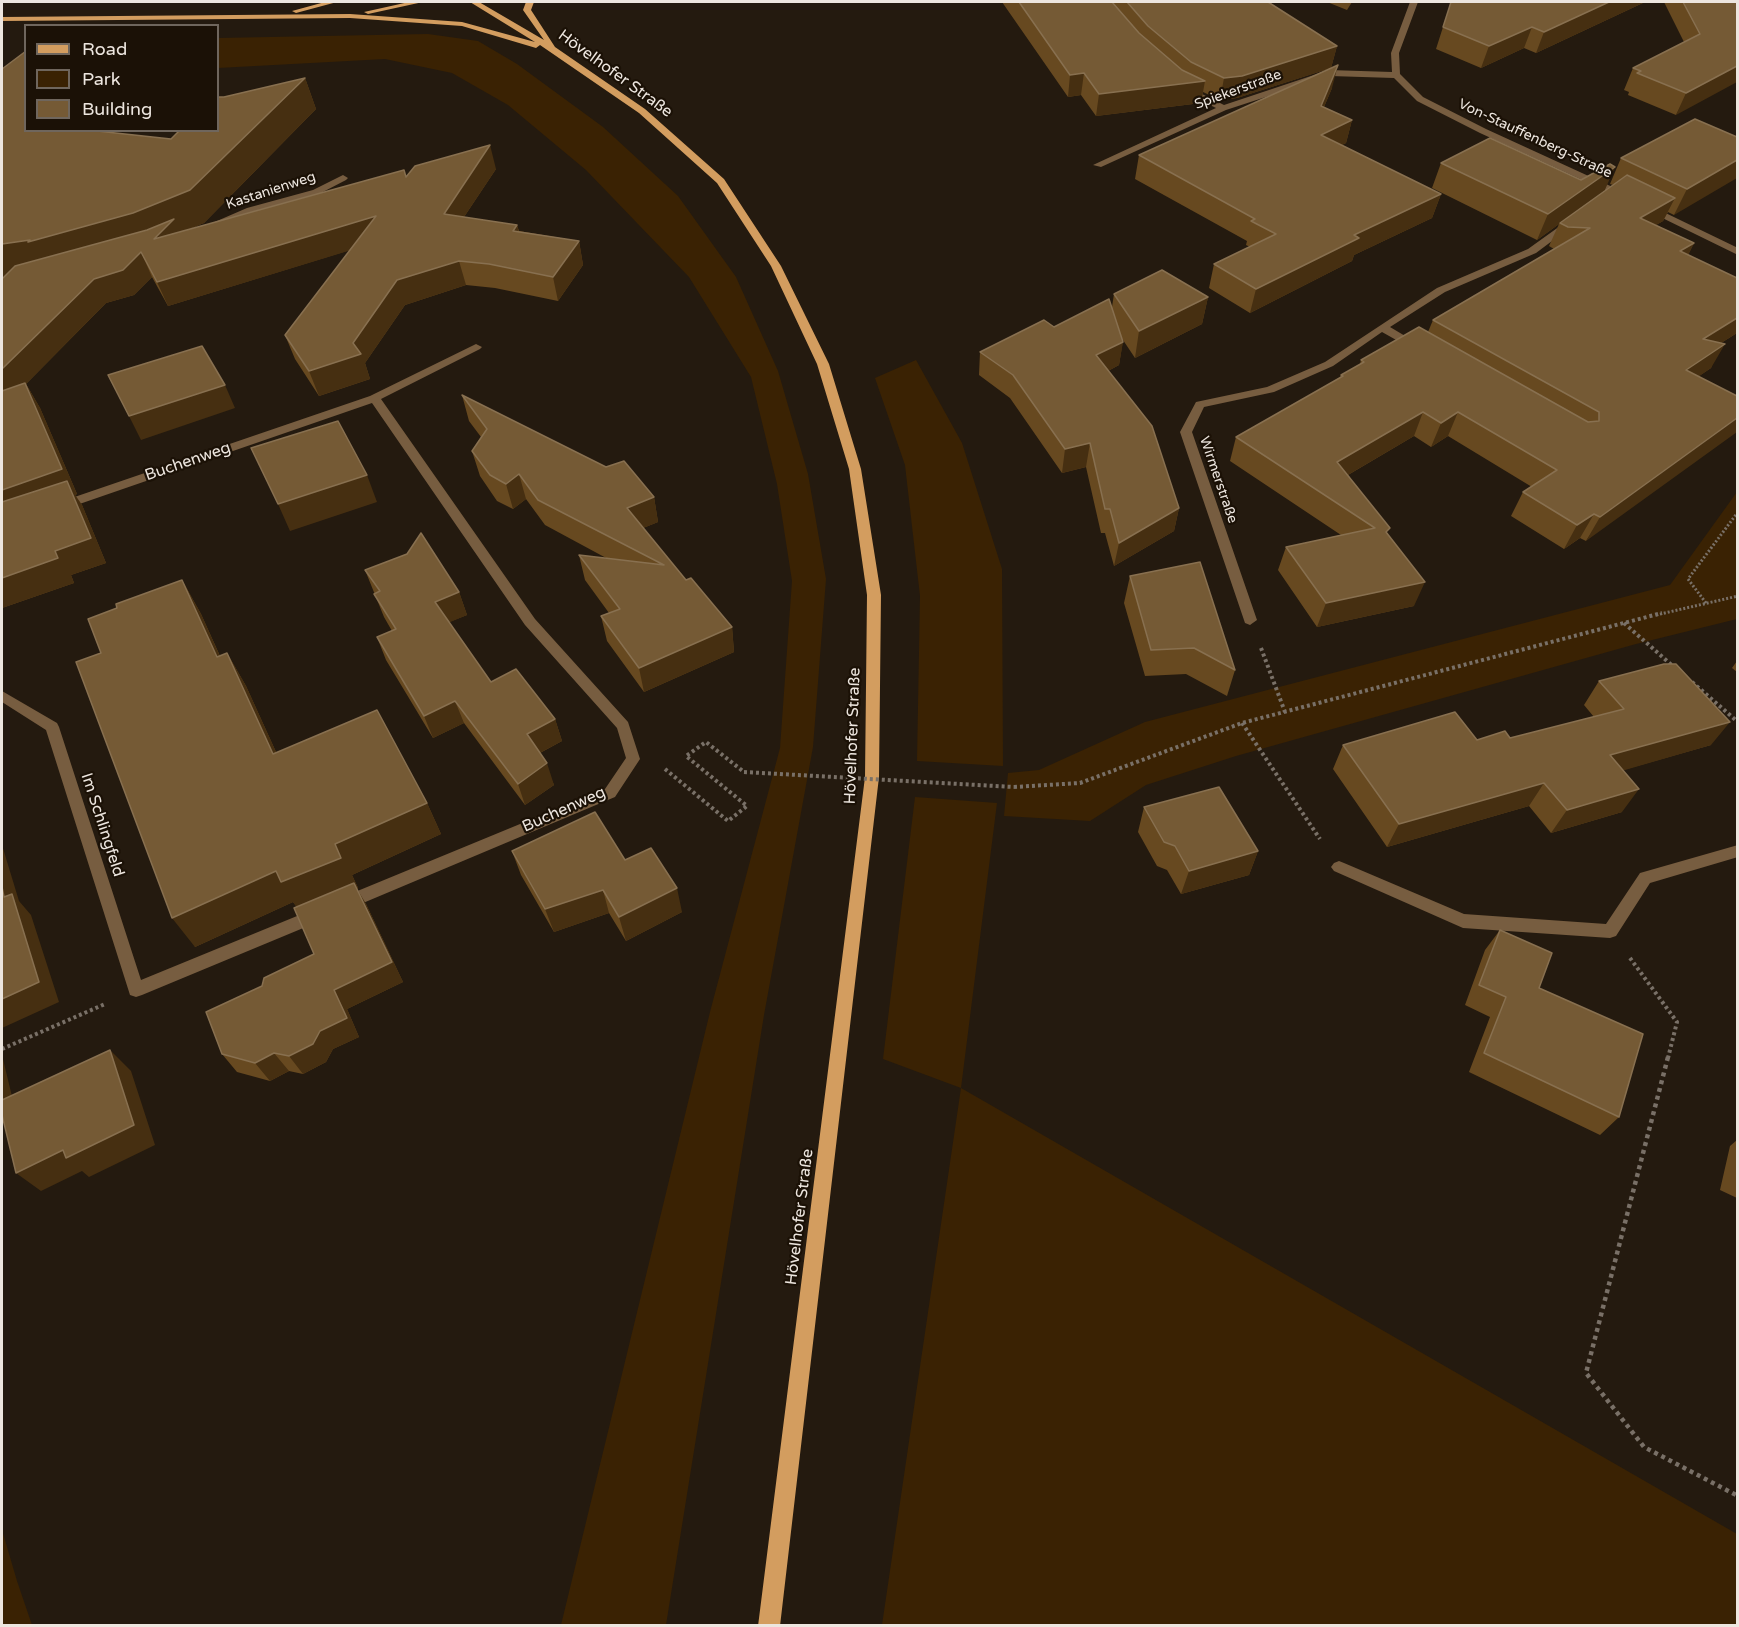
<!DOCTYPE html>
<html>
<head>
<meta charset="utf-8">
<style>
	body { margin:0 }
	#map { position:relative; width:1739px; height:1627px; overflow:hidden; background:#241a0f; font-family:"Varela Round",sans-serif }
	canvas { display:block }
	.frame { position:absolute; inset:0; border:3px solid #ede6df; pointer-events:none }
	.legend { position:absolute; left:24px; top:24px; width:195px; height:108px; box-sizing:border-box; background:#1b1106; border:2px solid #6f665d; margin:0; padding:8px 10px; list-style:none; font-size:18px; color:#ede6df }
	.legend li { display:flex; align-items:center; gap:12px; height:30px }
	.legend b { width:30px; border:2px solid #6f665d }
</style>
</head>
<body>
<div id="map">
<canvas width="1739" height="1627"></canvas>
<div class="frame"></div>
<ul class="legend">
<li><b style="height:8px;background:#d39d5f"></b>Road</li>
<li><b style="height:16px;background:#3a2203"></b>Park</li>
<li><b style="height:16px;background:#755a35"></b>Building</li>
</ul>
</div>
<script>
const context = document.querySelector('canvas').getContext('2d');
context.lineJoin = 'round';
function fillPath(path, color) {
  context.fillStyle = color;
  context.fill(path, 'evenodd');
}
function shape(rows) {
  const path = new Path2D();
  for (const r of rows) {
    path.moveTo(r[0], r[1]);
    for (let i = 2; i < r.length; i += 2) path.lineTo(r[i], r[i + 1]);
  }
  return path;
}
function trace(path, color, width, dash) {
  context.strokeStyle = color;
  context.lineWidth = width;
  context.lineCap = dash ? 'butt' : 'round';
  context.setLineDash(dash || []);
  context.stroke(path);
}
function drawText(font, color, halo, rows, align = 'center') {
  context.font = font + ' "Varela Round",sans-serif';
  context.lineWidth = 4.5;
  context.setLineDash([]);
  context.textBaseline = 'middle';
  context.strokeStyle = halo;
  context.fillStyle = color;
  for (const [text, x, y, turn = 0] of rows) {
    context.save();
    context.translate(x, y);
    context.rotate((+turn || 0) * Math.PI / 180);
    context.textAlign = isNaN(turn) ? turn : align;
    if (halo) context.strokeText(text, 0, 0);
    context.fillText(text, 0, 0);
    context.restore();
  }
}
fillPath(shape([
	[428,34,478,41,517,64,603,127,678,196,736,277,778,371,808,474,826,579,813,747,764,1015,666,1625,561,1625,710,1012,780,748,792,581,777,484,751,377,689,277,586,170,508,105,452,73,385,59,218,68,218,38],
	[916,360,962,443,1002,569,1003,766,917,761,920,596,905,465,875,378],
	[1737,492,1737,619,1636,644,1236,756,1146,785,1090,821,1004,816,1008,773,1039,770,1145,722,1670,585],
	[915,797,997,803,961,1088,1737,1534,1737,1625,882,1625,961,1088,883,1059],
	[2,1530,17,1581,32,1625,2,1625]
]), '#3a2203');
trace(shape([
	[1706,603,1688,579,1738,512],
	[1656,615,1738,596]
]), '#797067', 3, [2, 2]);
trace(shape([
	[1624,623,1675,668],
	[1261,648,1285,712],
	[1692,682,1738,722],
	[1242,723,1320,839],
	[665,769,728,821,747,806,686,756,706,742,744,772],
	[1014,787,1080,783,1242,723,1662,613],
	[1630,958,1677,1022,1668,1058],
	[2,1049,105,1004]
]), '#797067', 4, [3, 3]);
trace(shape([
	[1668,1057,1586,1373,1644,1447,1738,1496]
]), '#797067', 4.5, [4, 4]);
fillPath(shape([
	[1410,2,1418,2,1399,53,1400,74,1423,97,1486,129,1630,195,1630,199,1624,199,1480,133,1417,101,1394,78,1330,76,1226,110,1101,167,1093,165,1216,108,1182,91,1182,87,1188,87,1224,105,1329,70,1392,72,1391,53,1410,2],
	[343,175,348,178,346,180,319,194,253,212,219,226,210,224,247,208,313,190,343,175],
	[1649,205,1738,248,1738,255,1646,210,1644,208,1649,205],
	[1567,221,1576,223,1536,253,1445,292,1390,327,1422,346,1422,350,1414,350,1382,332,1333,366,1274,392,1204,407,1192,432,1257,620,1250,625,1245,623,1180,432,1196,402,1267,387,1325,362,1437,288,1528,249,1567,221],
	[476,344,482,347,480,349,381,399,535,619,628,722,640,759,615,797,344,911,338,909,336,904,338,899,605,789,626,758,617,728,525,625,372,403,65,509,61,510,55,506,57,503,370,396,476,344],
	[2,691,57,723,59,727,141,980,319,907,325,909,327,914,325,919,142,995,136,997,130,995,46,730,2,702,2,691],
	[1738,845,1738,857,1650,883,1616,936,1610,938,1463,928,1334,871,1331,867,1334,863,1339,861,1344,863,1464,914,1606,924,1640,873,1738,845]
]), '#775d40');
fillPath(shape([
	[325,2,337,2,296,13,292,11,325,2],
	[409,2,423,2,368,14,364,12,409,2],
	[470,2,479,2,544,40,523,10,526,2,534,2,531,10,555,47,645,109,724,179,781,266,829,364,861,469,881,595,879,777,780,1626,758,1626,865,777,867,595,849,469,817,364,771,266,717,183,639,113,540,45,536,48,462,26,350,18,2,21,2,17,350,14,462,22,535,42,470,2]
]), '#d39d5f');
trace(shape([
	[744,772,1014,787]
]), '#797067', 4, [3, 3]);
fillPath(shape([
	[1002,2,1268,2,1337,46,1331,68,1237,98,1220,100,1203,92,1201,103,1096,116,1081,95,1068,97],
	[1327,2,1352,2,1347,10],
	[1451,2,1645,2,1536,53,1524,48,1481,68,1436,49],
	[1664,2,1737,2,1676,115,1628,95,1629,92,1624,90,1633,68,1684,42],
	[2,67,97,131,171,139,224,97,305,78,316,109,204,223,187,230,406,177,496,169,464,217,517,225,519,231,579,241,583,265,558,301,495,288,466,285,405,305,365,363,370,379,319,396,295,359,285,335,350,250,168,306,152,277,134,295,106,303,26,384,40,408,77,494,75,495,82,505,106,563,71,575,74,583,2,608],
	[1332,88,1324,107,1352,120,1346,143,1342,145,1441,194,1432,218,1354,255,1352,261,1250,313,1209,288,1214,264,1250,247,1246,245,1247,241,1135,179,1139,155],
	[1737,137,1674,215,1668,212,1663,221,1656,225,1694,243,1688,255,1737,333,1721,343,1711,368,1699,376,1586,541,1580,538,1564,549,1511,516,1523,492,1532,487,1448,436,1431,447,1414,436,1348,475,1388,534,1414,606,1317,627,1278,570,1286,547,1341,535,1230,461,1236,437,1340,378,1341,375,1360,364,1361,360,1428,332,1433,320,1554,249,1549,246,1559,224,1537,240,1432,188,1441,163,1604,191,1613,185,1610,184,1621,158],
	[1114,294,1208,297,1202,324,1135,358,1123,340,1119,365,1108,371,1179,508,1174,531,1114,566,1105,533,1101,533,1086,467,1062,473,1010,398,979,375,980,352,1112,307],
	[462,395,654,497,658,522,643,528,686,580,732,627,734,652,644,692,607,641,601,616,609,613,585,580,579,555,608,559,545,525,526,499,513,509,497,501,480,476,472,451,481,437,469,421],
	[365,570,459,592,467,615,449,622,491,682,555,719,562,741,540,753,554,785,525,805,464,723,433,738,386,660,377,637,392,631,384,617],
	[1130,576,1235,670,1227,696,1186,674,1145,676,1124,603],
	[182,580,201,614,220,656,227,653,246,686,276,752,427,803,441,834,352,875,358,888,357,889,366,904,403,982,347,1009,359,1037,333,1049,326,1062,303,1074,289,1071,270,1081,237,1072,222,1054,262,986,314,954,297,907,293,902,195,947,101,653,117,608],
	[1737,661,1737,672,1732,668],
	[1599,681,1711,745,1623,770,1622,812,1551,833,1529,806,1387,847,1333,769,1343,745,1510,738,1594,717,1584,705],
	[1144,807,1258,851,1249,875,1181,894,1167,870,1157,866,1138,832],
	[512,851,625,860,682,912,626,941,609,913,554,932,521,875],
	[1500,930,1539,988,1619,1117,1600,1135,1469,1072,1490,1017,1465,1005,1485,950],
	[1737,1140,1737,1198,1720,1190,1730,1146]
]), '#674920');
fillPath(shape([
	[1609,2,1645,2,1536,53,1544,32],
	[1532,27,1524,48,1481,68,1489,46],
	[1337,46,1331,68,1237,98,1220,100,1224,78],
	[1338,65,1332,88,1315,128,1321,106],
	[1737,66,1737,82,1676,115,1686,93],
	[1084,73,1081,95,1068,97,1070,75],
	[305,78,316,109,204,223,155,243,2,279,2,244],
	[1205,81,1201,103,1096,116,1099,94],
	[1352,120,1346,143,1315,158,1321,135],
	[490,145,496,169,450,238,444,214],
	[1737,160,1737,178,1674,215,1687,189],
	[1615,167,1604,192,1560,223,1559,224,1537,240,1548,214],
	[1441,194,1432,218,1354,255,1352,261,1250,313,1256,289,1354,235],
	[1675,198,1663,221,1629,241,1640,218],
	[376,216,384,240,168,306,157,282],
	[517,225,523,249,513,231],
	[579,241,583,265,558,301,553,277],
	[1694,243,1682,267,1680,251],
	[141,252,152,277,134,295,106,303,26,384,40,408,77,494,75,495,82,505,106,563,71,575,74,583,2,608,2,369,94,279],
	[459,261,466,285,405,305,365,363,370,379,319,396,309,371,353,343,397,280],
	[1208,297,1202,324,1135,358,1139,331],
	[1737,318,1737,333,1689,363,1703,339],
	[1123,342,1119,365,1093,379,1096,355],
	[1725,344,1711,368,1673,394,1686,370],
	[225,385,235,408,141,440,129,416],
	[1423,412,1414,436,1329,486,1337,462],
	[1458,412,1448,436,1431,447,1441,423],
	[1737,418,1737,432,1586,541,1600,517],
	[1090,443,1086,467,1062,473,1065,449],
	[519,474,526,499,513,509,506,484],
	[367,475,377,502,290,531,278,504],
	[654,497,658,522,631,533,627,508],
	[1179,508,1174,531,1114,566,1119,543],
	[1594,514,1580,538,1564,549,1577,525],
	[182,580,201,614,235,690,217,657],
	[1425,582,1414,606,1317,627,1326,603],
	[459,592,467,615,443,625,435,602],
	[732,627,734,652,644,692,639,668],
	[227,653,246,686,291,785,273,754],
	[455,701,464,723,433,738,424,716],
	[555,719,562,741,534,756,527,734],
	[1730,722,1711,745,1594,779,1610,755],
	[547,763,554,785,525,805,518,784],
	[1544,783,1529,806,1387,847,1399,824],
	[1639,789,1622,812,1551,833,1567,810],
	[427,803,441,834,352,875,358,888,357,889,366,904,403,982,347,1009,359,1037,333,1049,326,1062,303,1074,289,1056,320,1031,347,1018,300,912,293,902,195,947,172,918],
	[2,845,19,901,31,915,59,1002,2,1028,4,897,2,887],
	[1258,851,1249,875,1181,894,1189,871],
	[677,888,682,912,626,941,619,917],
	[603,890,609,913,554,932,545,909],
	[110,1050,131,1071,155,1145,89,1177,82,1171,41,1191,16,1173],
	[274,1053,289,1071,270,1081,255,1063],
	[2,1055,16,1113,2,1120]
]), '#462f11');
const building = shape([
	[1019,2,1112,2,1139,33,1182,70,1205,81,1099,94,1084,73,1070,75,1019,2],
	[1127,2,1268,2,1337,46,1242,76,1224,78,1191,62,1148,26,1127,2],
	[1451,2,1609,2,1544,32,1532,27,1489,46,1443,27,1451,2],
	[1683,2,1737,2,1737,66,1686,93,1637,73,1641,71,1633,68,1700,34,1683,2],
	[26,51,26,130,88,130,171,139,180,130,218,130,218,97,224,97,305,78,190,190,133,213,28,242,30,240,2,244,2,69,26,51],
	[1338,65,1321,106,1352,120,1321,135,1441,194,1354,235,1359,238,1256,289,1214,264,1276,234,1251,221,1255,219,1139,155,1338,65],
	[1695,119,1737,137,1737,160,1687,189,1621,158,1695,119],
	[1490,138,1581,180,1610,164,1615,167,1548,214,1441,163,1490,138],
	[490,145,444,214,517,225,513,231,579,241,553,277,489,264,459,261,397,280,353,343,361,354,309,371,285,335,376,216,157,282,141,252,123,270,94,279,2,369,2,279,15,266,147,230,174,219,154,239,404,170,406,177,415,166,490,145],
	[1627,175,1675,198,1640,218,1694,243,1680,251,1737,278,1737,318,1703,339,1725,344,1686,370,1737,396,1737,418,1600,517,1594,514,1577,525,1523,492,1557,470,1458,412,1441,423,1423,412,1337,462,1390,528,1386,532,1425,582,1326,603,1286,547,1375,528,1236,437,1343,376,1341,375,1364,362,1361,360,1419,327,1588,422,1599,421,1599,412,1433,320,1590,228,1568,227,1560,223,1627,175],
	[1162,270,1208,297,1139,331,1114,294,1162,270],
	[1109,299,1123,342,1096,355,1152,426,1179,508,1119,543,1110,509,1105,509,1090,443,1065,449,1013,375,980,352,1044,320,1054,327,1109,299],
	[202,346,225,385,129,416,108,375,202,346],
	[25,383,62,469,2,490,2,391,25,383],
	[462,395,606,467,624,461,654,497,627,508,686,580,691,578,732,627,639,668,601,616,620,609,579,555,664,565,538,500,519,474,506,484,490,475,472,451,487,429,462,395],
	[338,421,367,475,278,504,251,448,338,421],
	[67,481,91,538,55,551,58,558,2,578,2,502,67,481],
	[421,533,459,592,435,602,491,682,516,669,555,719,527,734,547,763,518,784,455,701,424,716,377,637,396,629,374,594,380,591,365,570,407,554,421,533],
	[1200,562,1235,670,1194,648,1151,650,1130,576,1200,562],
	[182,580,217,657,227,653,273,754,377,710,427,803,335,844,341,858,281,882,276,871,172,918,76,662,101,653,88,619,117,608,116,604,182,580],
	[1664,664,1676,664,1730,722,1610,755,1639,789,1567,810,1544,783,1399,824,1343,745,1455,712,1477,740,1505,731,1510,738,1624,709,1599,681,1664,664],
	[1219,787,1258,851,1189,871,1175,846,1164,842,1144,807,1219,787],
	[595,812,625,860,651,848,677,888,619,917,603,890,545,909,512,851,595,812],
	[354,883,392,962,334,990,347,1018,320,1031,313,1044,289,1056,274,1053,255,1063,222,1054,206,1012,262,986,264,978,314,954,294,908,354,883],
	[2,887,4,897,12,894,39,982,2,999,2,887],
	[1500,930,1552,953,1539,988,1643,1034,1619,1117,1484,1053,1506,997,1479,985,1500,930],
	[110,1050,134,1125,66,1158,63,1150,16,1173,2,1115,2,1100,110,1050]
]);
fillPath(building, '#755a35');
trace(building, '#887050', 1.5);
drawText('14px', '#ede6df', '#1b1106', [
	["Spiekerstraße",1238,90,-20],
	["Von-Stauffenberg-Straße",1535,139,25],
	["Kastanienweg",271,191,-18],
	["Wirmerstraße",1218,480,71]
]);
drawText('16px', '#ede6df', '#1b1106', [
	["Hövelhofer Straße",615,74,36],
	["Buchenweg",188,462,-19],
	["Hövelhofer Straße",853,736,-88],
	["Buchenweg",564,810,-24],
	["Im Schlingfeld",102,825,72],
	["Hövelhofer Straße",800,1217,-83]
]);
</script>
</body>
</html>
